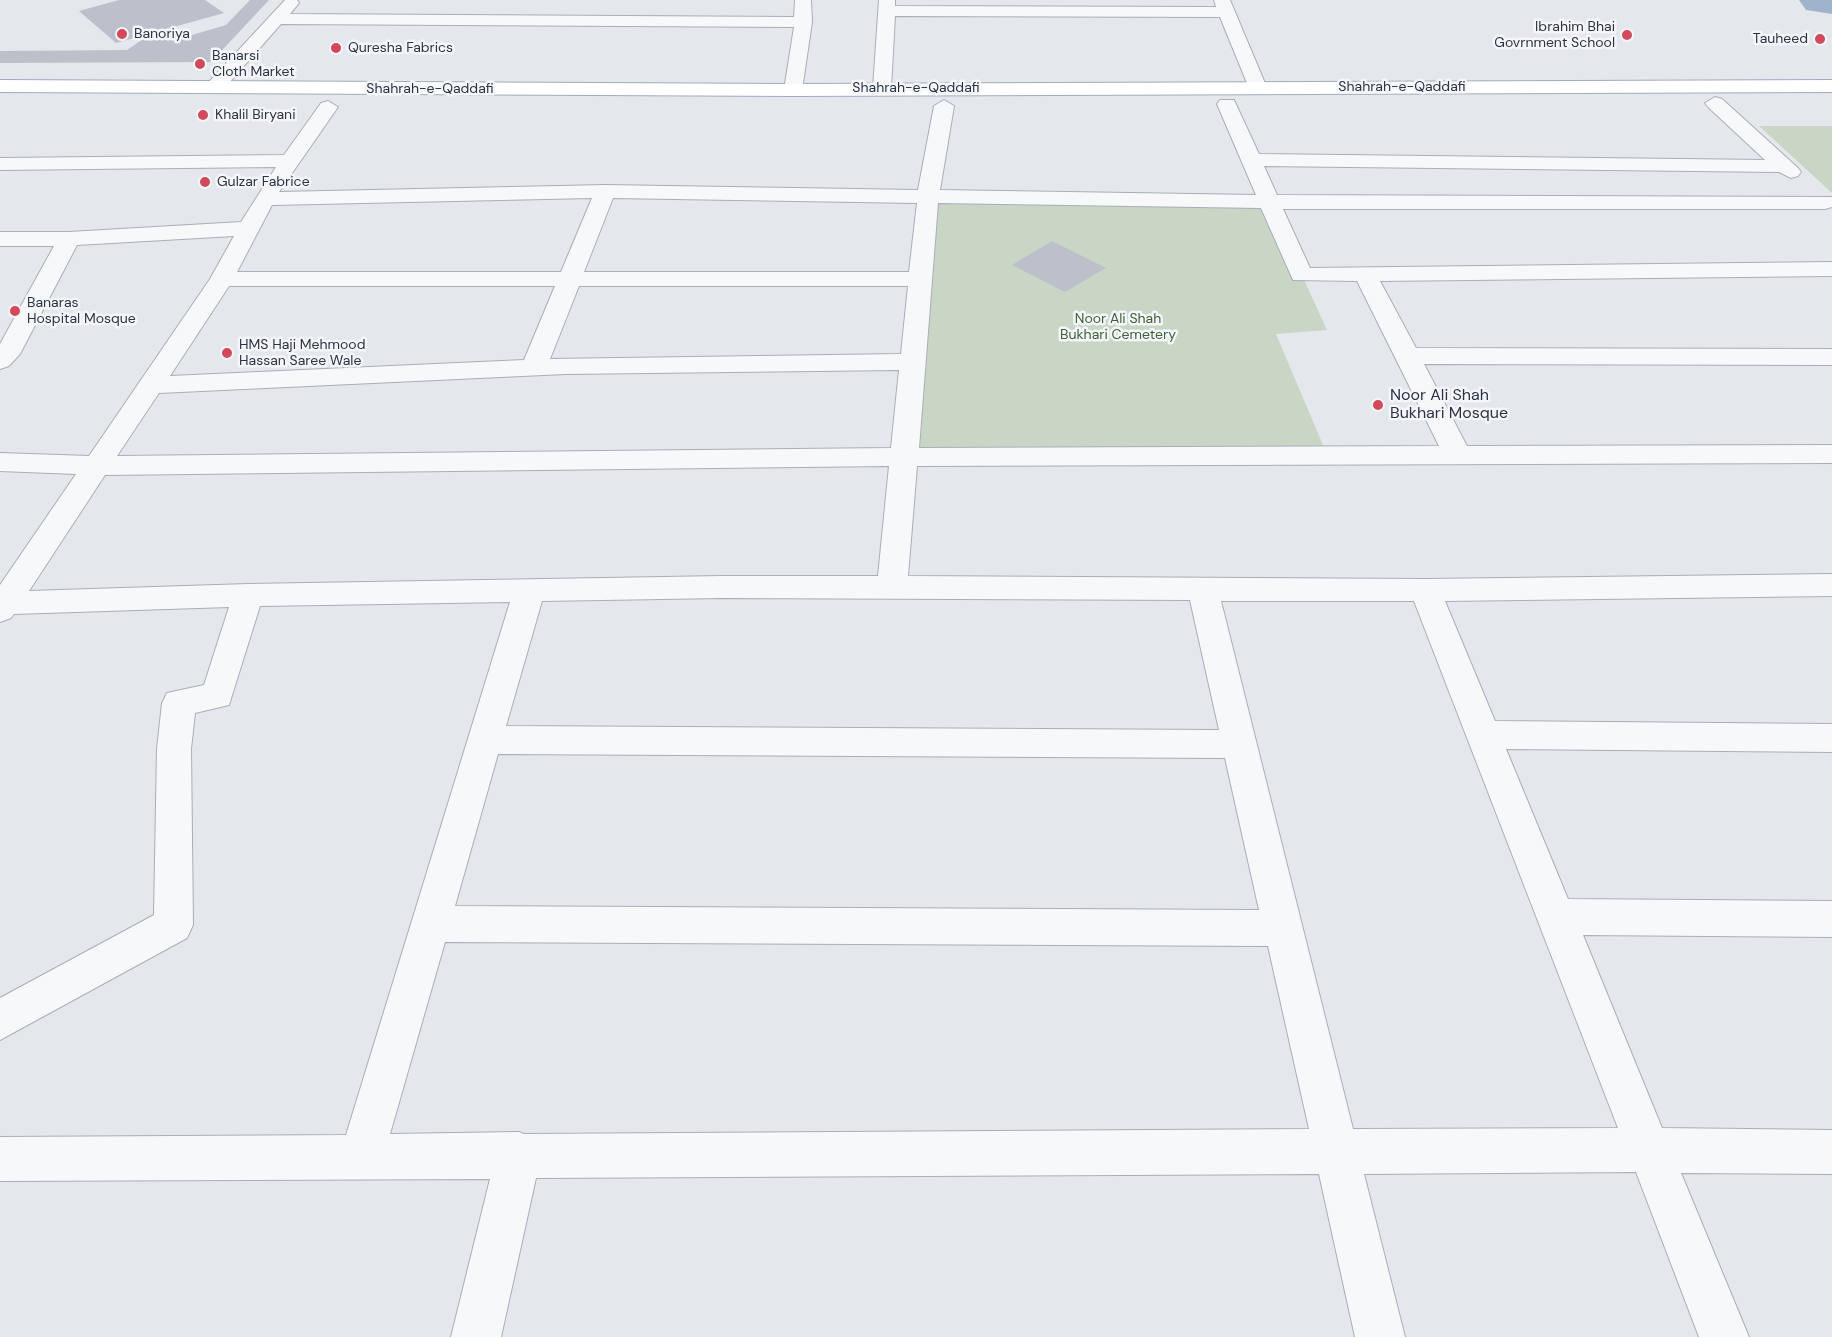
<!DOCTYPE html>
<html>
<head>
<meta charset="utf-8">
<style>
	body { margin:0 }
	canvas { display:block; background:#e4e7ec }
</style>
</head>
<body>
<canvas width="1832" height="1337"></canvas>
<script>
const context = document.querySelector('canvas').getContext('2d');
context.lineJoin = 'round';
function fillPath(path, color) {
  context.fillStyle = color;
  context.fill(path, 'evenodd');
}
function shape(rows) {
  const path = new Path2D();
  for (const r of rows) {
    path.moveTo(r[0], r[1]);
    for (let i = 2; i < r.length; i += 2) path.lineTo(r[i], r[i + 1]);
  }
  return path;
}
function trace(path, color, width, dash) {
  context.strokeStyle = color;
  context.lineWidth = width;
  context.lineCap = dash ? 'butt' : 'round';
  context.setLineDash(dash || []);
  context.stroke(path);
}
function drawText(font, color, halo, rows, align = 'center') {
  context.font = font + ' "DM Sans",sans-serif';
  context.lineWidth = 5;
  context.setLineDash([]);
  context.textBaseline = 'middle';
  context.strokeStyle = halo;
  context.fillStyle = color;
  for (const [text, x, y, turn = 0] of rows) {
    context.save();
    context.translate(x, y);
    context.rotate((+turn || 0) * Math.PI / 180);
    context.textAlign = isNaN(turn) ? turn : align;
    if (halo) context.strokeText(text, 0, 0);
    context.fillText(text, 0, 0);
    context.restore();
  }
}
fillPath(shape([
	[1759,126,1832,126,1832,193],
	[928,196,1268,201,1327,330,1276,334,1328,457,910,454]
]), '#c9d6c5');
fillPath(shape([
	[1799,0,1832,0,1832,14,1806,10,1799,0]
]), '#9fb4cc');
fillPath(shape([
	[119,0,205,0,224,13,116,43,79,11],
	[250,0,269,0,211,62,0,63,0,51,127,50,143,39,175,40,226,25],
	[1052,241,1106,268,1065,292,1012,265]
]), '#bbc0ca');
const minor = shape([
	[285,0,297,0,299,3,290,14,794,17,795,0,811,0,812,22,802,90,793,96,784,90,794,27,281,24,221,92,207,92,205,88,207,84,285,0],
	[879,0,895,0,895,6,1216,7,1214,0,1230,0,1267,88,1258,94,1249,88,1220,17,895,16,891,88,882,94,873,88,879,0],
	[1715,97,1722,99,1798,168,1801,172,1798,176,1791,178,1779,172,1264,166,1277,195,1832,197,1832,207,1825,209,1283,209,1310,268,1832,262,1832,276,1380,281,1416,348,1832,349,1832,365,1424,364,1467,446,1832,445,1832,463,917,466,908,576,1425,579,1832,574,1832,596,1445,601,1495,721,1832,724,1832,752,1506,749,1568,899,1832,901,1832,937,1583,935,1662,1128,1832,1130,1832,1174,1681,1173,1749,1337,1699,1337,1636,1172,1364,1174,1405,1337,1355,1337,1319,1174,536,1178,501,1337,451,1337,490,1179,0,1181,0,1137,346,1135,510,602,260,606,229,705,195,713,191,749,193,925,187,938,0,1040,0,998,154,915,157,749,162,703,167,693,204,685,229,607,14,614,11,618,0,622,0,585,76,474,0,471,0,453,89,456,210,279,234,236,77,245,20,354,9,366,0,369,0,344,54,246,0,246,0,232,69,232,241,222,276,167,0,170,0,158,284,155,321,103,328,101,338,107,279,192,605,185,918,190,934,106,944,100,954,106,940,190,1256,195,1217,104,1220,100,1234,100,1259,154,1765,160,1708,107,1705,103,1715,97],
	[592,198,561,272,237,272,272,205,592,198],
	[613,198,917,203,909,272,584,272,613,198],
	[938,203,1261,208,1293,280,1357,281,1439,446,919,448,938,203],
	[229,286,555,286,524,360,170,376,229,286],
	[579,286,908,286,901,354,550,359,579,286],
	[899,370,891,448,117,456,159,393,565,374,899,370],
	[889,466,878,576,722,576,248,584,29,591,105,475,889,466],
	[722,598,1190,600,1219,730,506,726,542,601,722,598],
	[1221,601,1414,601,1618,1128,1353,1129,1221,601],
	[498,754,1225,758,1259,910,455,906,498,754],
	[445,942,1268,946,1309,1129,524,1134,519,1132,390,1134,445,942]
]);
const major = shape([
	[0,80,793,84,1832,80,1832,92,793,96,0,92,0,80]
]);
trace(minor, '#a9aeb7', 2);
trace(major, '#a3abb8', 2);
fillPath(minor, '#f7f8fa');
fillPath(major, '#fff');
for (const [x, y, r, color] of [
	[122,34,6,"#d1495b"],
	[1627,35,6,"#d1495b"],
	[1820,39,6,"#d1495b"],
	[336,48,6,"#d1495b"],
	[200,64,6,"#d1495b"],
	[203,115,6,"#d1495b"],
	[205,182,6,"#d1495b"],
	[15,311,6,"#d1495b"],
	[227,353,6,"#d1495b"],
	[1378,405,6,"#d1495b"]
]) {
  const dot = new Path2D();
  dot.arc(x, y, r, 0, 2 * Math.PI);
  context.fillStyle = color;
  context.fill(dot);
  trace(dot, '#f4f6f9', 2);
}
drawText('14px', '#2b3445', '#f4f6f9', [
	["Ibrahim Bhai",1615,27,"right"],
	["Govrnment School",1615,43,"right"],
	["Banoriya",134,34],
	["Tauheed",1808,39,"right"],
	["Quresha Fabrics",348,48],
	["Banarsi",212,56],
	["Cloth Market",212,72],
	["Khalil Biryani",215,115],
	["Gulzar Fabrice",217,182],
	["Banaras",27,303],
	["Hospital Mosque",27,319],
	["HMS Haji Mehmood",239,345],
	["Hassan Saree Wale",239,361]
], 'left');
drawText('14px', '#2b3445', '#f4f6f9', [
	["Shahrah-e-Qaddafi",1402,87],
	["Shahrah-e-Qaddafi",916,88],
	["Shahrah-e-Qaddafi",430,89]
]);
drawText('14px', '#3f6138', '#f4f6f9', [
	["Noor Ali Shah",1118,319],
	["Bukhari Cemetery",1118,335]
]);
drawText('16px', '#2b3445', '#f4f6f9', [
	["Noor Ali Shah",1390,396],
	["Bukhari Mosque",1390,414]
], 'left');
</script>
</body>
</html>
